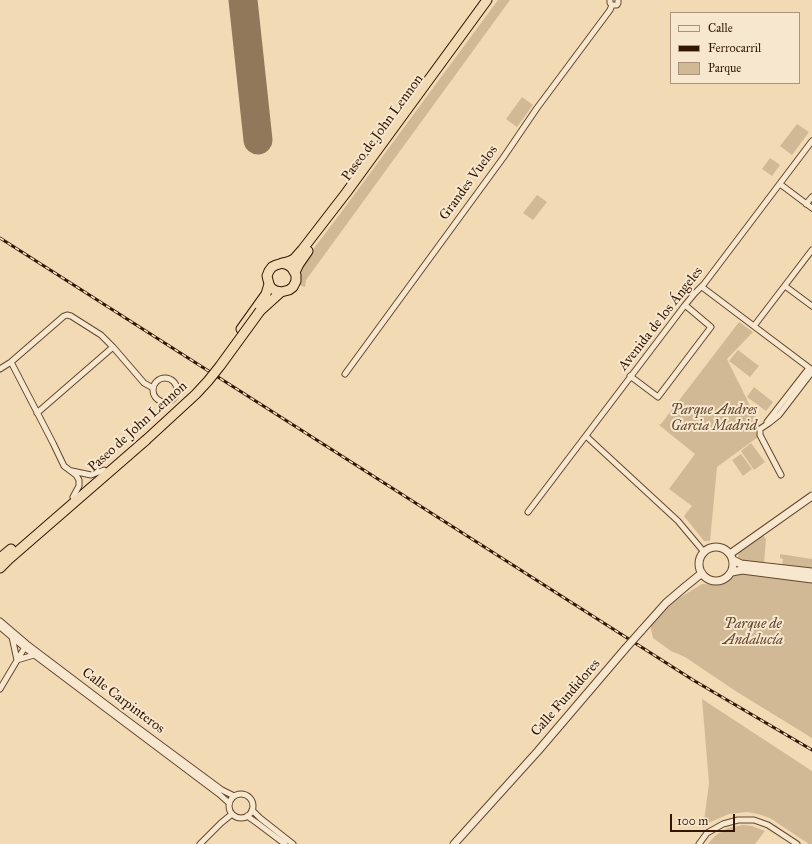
<!DOCTYPE html>
<html>
<head>
<meta charset="utf-8">
<style>
	body { margin:0 }
	#map { position:relative; width:812px; height:844px; overflow:hidden; background:#f2dab5; font-family:"IM FELL Great Primer",serif }
	canvas { display:block }
	.legend { position:absolute; left:670px; top:12px; width:130px; height:72px; box-sizing:border-box; background:#f7e7cf; border:1px solid #a9937c; margin:0; padding:5px 7px; list-style:none; font-size:12px; color:#331600 }
	.legend li { display:flex; align-items:center; gap:8px; height:20px }
	.legend b { width:20px; border:1px solid #a9937c }
	.scale { position:absolute; left:670px; top:814px; width:65px; height:18px; box-sizing:border-box; border:2px solid #331600; border-top:0; padding-left:5px; font-size:12px; line-height:14px; white-space:nowrap; color:#331600; -webkit-text-stroke:3px #f7e7cf; paint-order:stroke }
</style>
</head>
<body>
<div id="map">
<canvas width="812" height="844"></canvas>
<ul class="legend">
<li><b style="height:5px;background:#f7e7cf"></b>Calle</li>
<li><b style="height:5px;background:#331600"></b>Ferrocarril</li>
<li><b style="height:11px;background:#d2b996"></b>Parque</li>
</ul>
<div class="scale">100 m</div>
</div>
<script>
const context = document.querySelector('canvas').getContext('2d');
context.lineJoin = 'round';
function fillPath(path, color) {
  context.fillStyle = color;
  context.fill(path, 'evenodd');
}
function shape(rows) {
  const path = new Path2D();
  for (const r of rows) {
    if (r.length === 3) {
      path.moveTo(r[0] + r[2], r[1]);
      path.arc(r[0], r[1], r[2], 0, 2 * Math.PI);
      continue;
    }
    path.moveTo(r[0], r[1]);
    for (let i = 2; i < r.length; i += 2) path.lineTo(r[i], r[i + 1]);
  }
  return path;
}
function trace(path, color, width, dash) {
  context.strokeStyle = color;
  context.lineWidth = width;
  context.lineCap = dash ? 'butt' : 'round';
  context.setLineDash(dash || []);
  context.stroke(path);
}
function drawText(font, color, halo, rows, align = 'center') {
  context.font = font + ' "IM FELL Great Primer",serif';
  context.lineWidth = 4;
  context.setLineDash([]);
  context.textBaseline = 'middle';
  context.strokeStyle = halo;
  context.fillStyle = color;
  for (const [text, x, y, turn = 0] of rows) {
    context.save();
    context.translate(x, y);
    context.rotate((+turn || 0) * Math.PI / 180);
    context.textAlign = isNaN(turn) ? turn : align;
    if (halo) context.strokeText(text, 0, 0);
    context.fillText(text, 0, 0);
    context.restore();
  }
}
fillPath(shape([
	[498,0,510,0,306,280,305,287,299,285,300,273,305,260,340,214],
	[522,97,533,105,517,127,506,119],
	[797,124,809,132,792,155,780,146],
	[770,158,780,165,772,176,762,169],
	[537,195,547,202,533,220,523,213],
	[739,322,753,332,727,359,759,424,755,430,758,437,717,467,710,541,704,541,684,516,692,506,669,489,695,454,659,425,660,424,661,424],
	[738,350,759,366,750,377,729,361],
	[754,387,773,402,766,411,747,397],
	[751,443,765,462,754,470,741,451],
	[741,454,752,469,743,476,732,460],
	[762,534,766,539,764,563,742,561,738,557,739,551],
	[780,554,812,559,812,570,782,566,783,559,780,558],
	[738,573,812,583,812,738,737,692,685,657,671,651,653,638,650,624,676,600,702,584,720,585],
	[702,699,812,771,812,844,809,844,770,818,758,814,747,812,729,814,710,822,703,828,709,783],
	[743,825,752,826,765,831,755,844,708,844,716,835,728,828]
]), '#d2b996');
trace(shape([
	[243,0,258,140]
]), '#92785a', 29);
const minor = shape([
	[612,5,617,5,618,3,618,0],
	[780,184,812,208],
	[806,204,812,197],
	[785,286,812,306],
	[702,287,812,370],
	[754,326,812,250],
	[11,362,53,443,64,466,76,475,79,480,79,486,73,497],
	[0,369,11,362,64,316,67,315,71,316,101,335,113,347,144,383,153,388],
	[345,374,503,158,537,108,610,10,612,5,610,3,610,0],
	[630,376,658,397,711,327,685,305],
	[165,390,12],
	[37,413,113,347],
	[767,422,809,368],
	[586,436,678,521,704,552],
	[72,471,91,475,104,470],
	[781,475,760,435,760,429,769,423,779,415,812,372],
	[528,512,685,305,695,293,704,284,812,141],
	[0,621,27,644,126,719,222,790,234,796],
	[0,627,25,648,219,794,229,803],
	[12,637,17,660,34,655],
	[0,689,25,647],
	[241,806,12],
	[252,810,260,818,293,844],
	[247,816,257,823,285,844],
	[200,844,221,823,232,814],
	[699,844,707,833,723,824,738,820,754,820,768,825,797,844]
]);
const tertiary = shape([
	[716,564,17],
	[730,554,812,496],
	[733,560,741,564,812,572],
	[732,572,742,570,812,579],
	[641,631,666,603,686,586,702,573],
	[454,844,538,751,625,649]
]);
const trunk = shape([
	[282,263,288,265,292,268,296,275,296,281,293,287,289,290,281,292,276,291,271,288,269,284,267,276,269,271,272,267,276,265,290,261,294,259,302,250,346,193,487,0],
	[295,272,299,264,308,251],
	[260,311,281,292],
	[241,329,266,294,269,284],
	[0,558,11,549],
	[0,568,9,559,146,440]
]);
trace(minor, '#63472d', 7);
trace(tertiary, '#63472d', 9);
trace(trunk, '#331600', 11);
trace(minor, '#f7e7cf', 5);
trace(tertiary, '#f7e7cf', 7);
trace(trunk, '#f2dab5', 9);
const rail = shape([
	[0,238,693,680,812,750]
]);
trace(rail, '#331600', 3);
trace(rail, '#f7e7cf', 1.5, [4.5]);
const tertiaryBridge = shape([
	[625,649,641,631]
]);
const trunkBridge = shape([
	[146,440,196,394,208,381,220,366,260,311]
]);
trace(tertiaryBridge, '#63472d', 9, []);
trace(trunkBridge, '#331600', 11, []);
trace(tertiaryBridge, '#f7e7cf', 7);
trace(trunkBridge, '#f2dab5', 9);
drawText('14px', '#331600', '#f7e7cf', [
	["Paseo de John Lennon",383,128,-54],
	["Grandes Vuelos",469,183,-54],
	["Avenida de los Ángeles",661,319,-52],
	["Paseo de John Lennon",138,427,-42],
	["Calle Fundidores",566,698,-49],
	["Calle Carpinteros",123,701,37]
]);
drawText('italic 14px', '#63472d', '#f7e7cf', [
	["Parque Andres",714,411],
	["Garcia Madrid",714,427],
	["Parque de",753,625],
	["Andalucía",753,641]
]);
</script>
</body>
</html>
